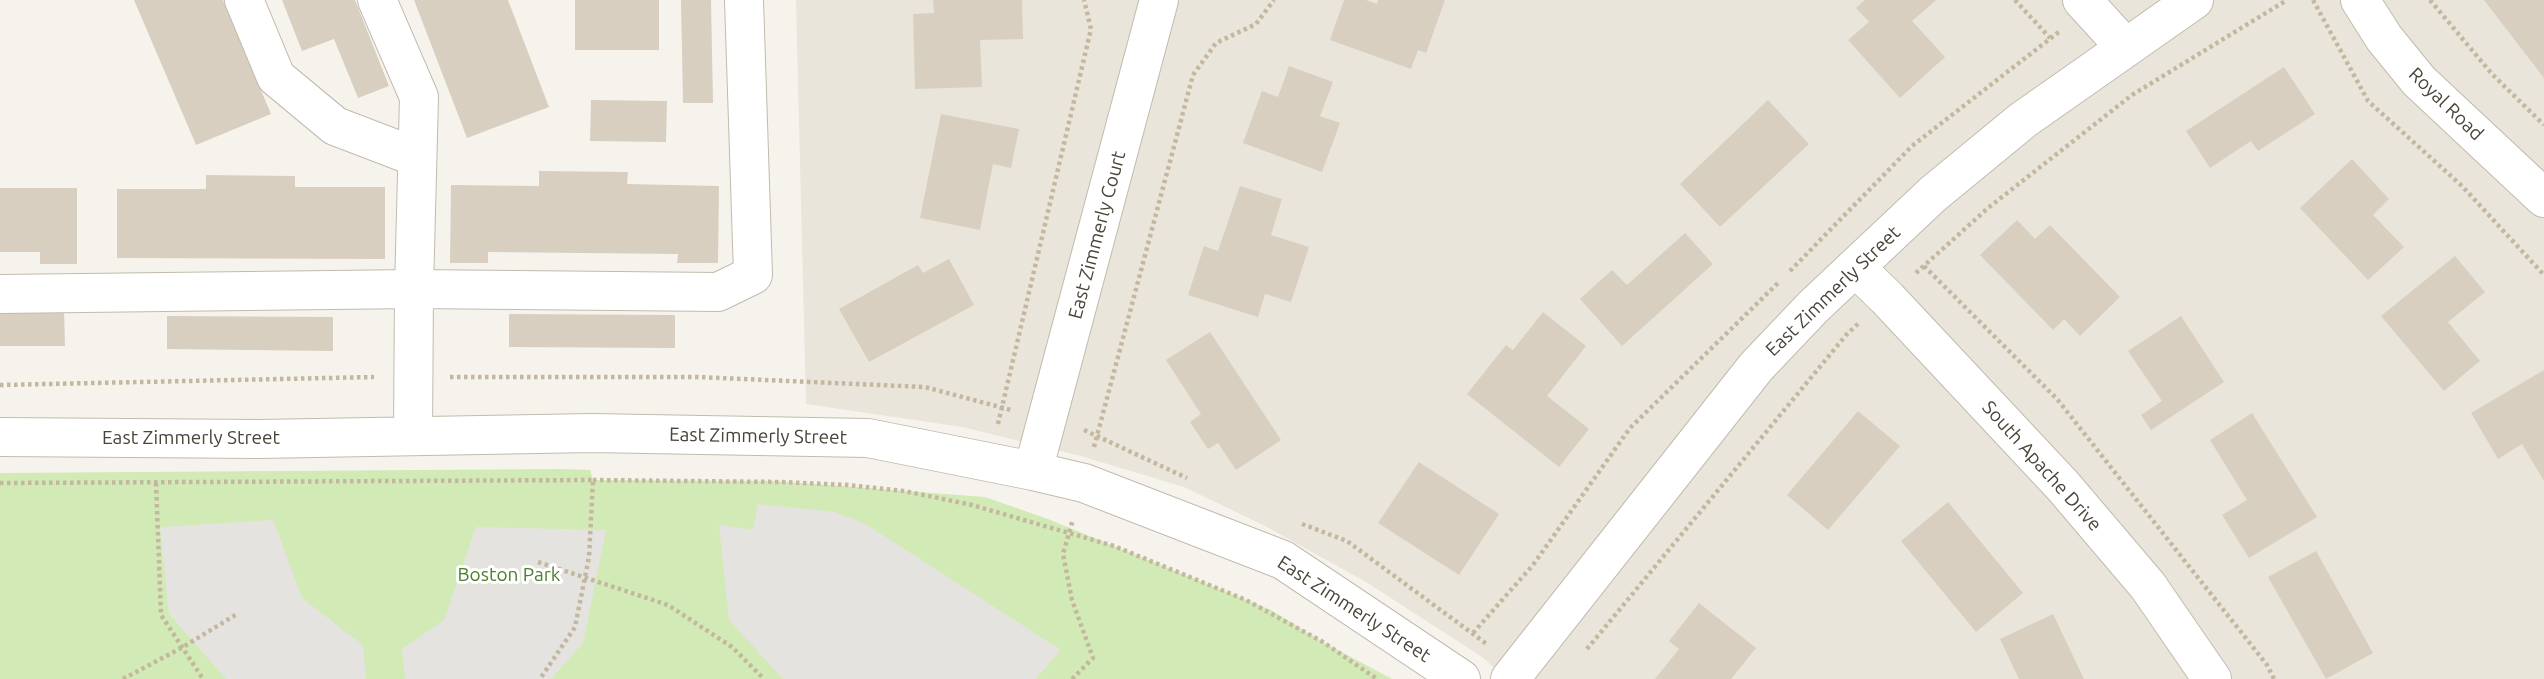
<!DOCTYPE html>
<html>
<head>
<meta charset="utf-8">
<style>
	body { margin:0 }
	canvas { display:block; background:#f6f3ec }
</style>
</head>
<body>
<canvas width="2544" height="679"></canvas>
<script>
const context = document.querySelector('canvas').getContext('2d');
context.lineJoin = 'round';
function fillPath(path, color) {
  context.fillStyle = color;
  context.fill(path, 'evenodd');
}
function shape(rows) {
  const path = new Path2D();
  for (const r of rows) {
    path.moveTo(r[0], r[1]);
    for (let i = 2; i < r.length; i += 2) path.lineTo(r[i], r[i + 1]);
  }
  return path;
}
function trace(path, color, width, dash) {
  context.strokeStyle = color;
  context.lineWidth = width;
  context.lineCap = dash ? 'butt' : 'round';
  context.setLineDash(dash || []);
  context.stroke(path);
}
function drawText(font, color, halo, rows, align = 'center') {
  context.font = font + ' Ubuntu,sans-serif';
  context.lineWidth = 6;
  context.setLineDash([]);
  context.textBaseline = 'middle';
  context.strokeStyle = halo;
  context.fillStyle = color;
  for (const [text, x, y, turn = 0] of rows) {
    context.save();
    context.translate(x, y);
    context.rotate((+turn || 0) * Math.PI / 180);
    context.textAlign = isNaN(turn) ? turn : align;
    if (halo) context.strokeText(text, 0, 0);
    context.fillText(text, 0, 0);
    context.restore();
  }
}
fillPath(shape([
	[796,0,2544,0,2544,679,1507,679,1482,657,1366,582,1265,526,1184,487,1081,456,962,427,806,404]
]), '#eae5da');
fillPath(shape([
	[561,469,590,470,593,480,775,481,985,497,1048,519,1271,610,1323,642,1392,679,0,679,0,473]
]), '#d2eab5');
fillPath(shape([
	[758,504,835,512,864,523,1061,650,1036,679,783,679,729,620,719,525,753,530],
	[273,520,302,598,363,645,366,679,226,679,169,614,160,527],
	[476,527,606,530,583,643,551,679,405,679,402,649,444,620]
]), '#e5e3e0');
fillPath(shape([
	[134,0,223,0,271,114,196,145],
	[282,0,355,0,389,86,358,98,334,39,302,51],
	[414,0,508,0,549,107,467,138],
	[575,0,659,0,659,50,575,50],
	[681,0,711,0,713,103,683,103],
	[933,0,1022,0,1023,39,980,40,982,87,915,89,913,14,934,13],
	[1344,0,1366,0,1377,4,1378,0,1445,0,1426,53,1418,50,1411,69,1330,40],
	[1865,0,1936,0,1912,21,1945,57,1900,98,1848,40,1869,22,1856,8],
	[2484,0,2544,0,2544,78],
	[1289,66,1333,82,1320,116,1340,123,1322,172,1243,143,1262,91,1278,97],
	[2284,67,2315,114,2258,151,2251,141,2210,168,2186,131],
	[591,100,667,101,666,142,590,141],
	[1768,100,1809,144,1720,227,1680,184],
	[941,114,1019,129,1011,168,993,164,980,230,920,218],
	[2352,159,2389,199,2373,215,2404,247,2368,280,2300,208],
	[539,171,628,172,627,184,719,186,718,263,677,263,678,254,488,252,488,263,450,263,451,185,539,186],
	[206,175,295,176,295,187,385,187,385,259,117,258,117,189,206,189],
	[1240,186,1282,199,1271,235,1309,247,1291,302,1265,294,1258,317,1188,295,1204,246,1218,251],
	[0,188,77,188,77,264,40,264,40,252,0,252],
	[2017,220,2035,239,2050,225,2120,297,2080,336,2064,319,2053,330,1980,255],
	[1685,233,1713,264,1622,346,1580,299,1612,270,1627,285],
	[2455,256,2485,292,2448,322,2480,361,2444,391,2381,316],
	[949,259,974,305,869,362,839,309,918,265,923,273],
	[0,310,64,310,65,346,0,346],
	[1543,312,1586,346,1547,396,1589,429,1559,467,1467,394,1506,345,1513,350],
	[509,314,675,315,675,348,509,347],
	[167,316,333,317,333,351,167,349],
	[2181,316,2224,382,2151,430,2141,415,2162,401,2128,351],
	[1210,332,1281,440,1236,470,1218,443,1208,449,1190,422,1201,414,1166,360],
	[2544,370,2544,481,2522,444,2498,459,2471,413],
	[1858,411,1900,446,1828,530,1787,495],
	[2252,413,2317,517,2249,558,2222,515,2247,500,2210,440],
	[1419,462,1499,514,1459,575,1378,523],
	[1948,502,2023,593,1976,632,1901,541],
	[2316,551,2373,653,2326,679,2268,577],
	[1699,603,1756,648,1731,679,1655,679,1679,649,1669,641],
	[2053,614,2084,679,2019,679,2000,639]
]), '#d8cfc1');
const minor = shape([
	[244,0,276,77,335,126,416,157],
	[377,0,419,97,414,289,413,436],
	[2082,0,2125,47],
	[2360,0,2384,38,2419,81,2544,198],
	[1856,268,1887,298,2063,486,2148,586,2212,679],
	[0,294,414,289,718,292,753,275,744,0],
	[0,437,259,439,592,433,868,438,1033,471,1084,483,1283,560,1461,679],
	[1033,471,1159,0],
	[1510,679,1756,367,1813,307,1933,194,2023,120,2194,0]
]);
trace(minor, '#c2bbae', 40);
trace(shape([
	[2015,0,2050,38],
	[2313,0,2368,101,2462,186,2544,275],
	[2430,0,2492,74,2544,125],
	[1924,266,2057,399,2267,665,2274,679],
	[1790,271,1912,146,2060,31],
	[1916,273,1988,208,2132,95,2287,0],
	[450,377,697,377,925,387,1011,410],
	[0,385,374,377],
	[998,424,1091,29,1084,0],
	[1084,430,1187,478],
	[1094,447,1193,75,1216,43,1256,24,1274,0],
	[593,480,781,482,848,485,904,491,972,505,1114,546,1246,600,1323,642,1377,679],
	[0,483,593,480,589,557,575,627,540,679],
	[156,483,161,615,203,679],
	[1302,524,1347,541,1488,645],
	[538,562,668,605,732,647,764,679],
	[1473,633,1533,565,1630,428,1779,282],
	[1587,649,1847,334,1860,322],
	[123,679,183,647,237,614],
	[1072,679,1093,658,1072,600,1063,554,1073,519]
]), '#c4b79f', 4.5, [3.5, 3.5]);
trace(minor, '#fff', 38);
drawText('19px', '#4b4439', '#fff', [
	["Royal Road",2446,104,44],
	["East Zimmerly Court",1097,235,-75],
	["East Zimmerly Street",1833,291,-44],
	["East Zimmerly Street",758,436,1],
	["East Zimmerly Street",191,438],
	["South Apache Drive",2042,466,48],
	["East Zimmerly Street",1354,609,33]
]);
drawText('19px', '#4a7f2a', '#fff', [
	["Boston Park",509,575]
]);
</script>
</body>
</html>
